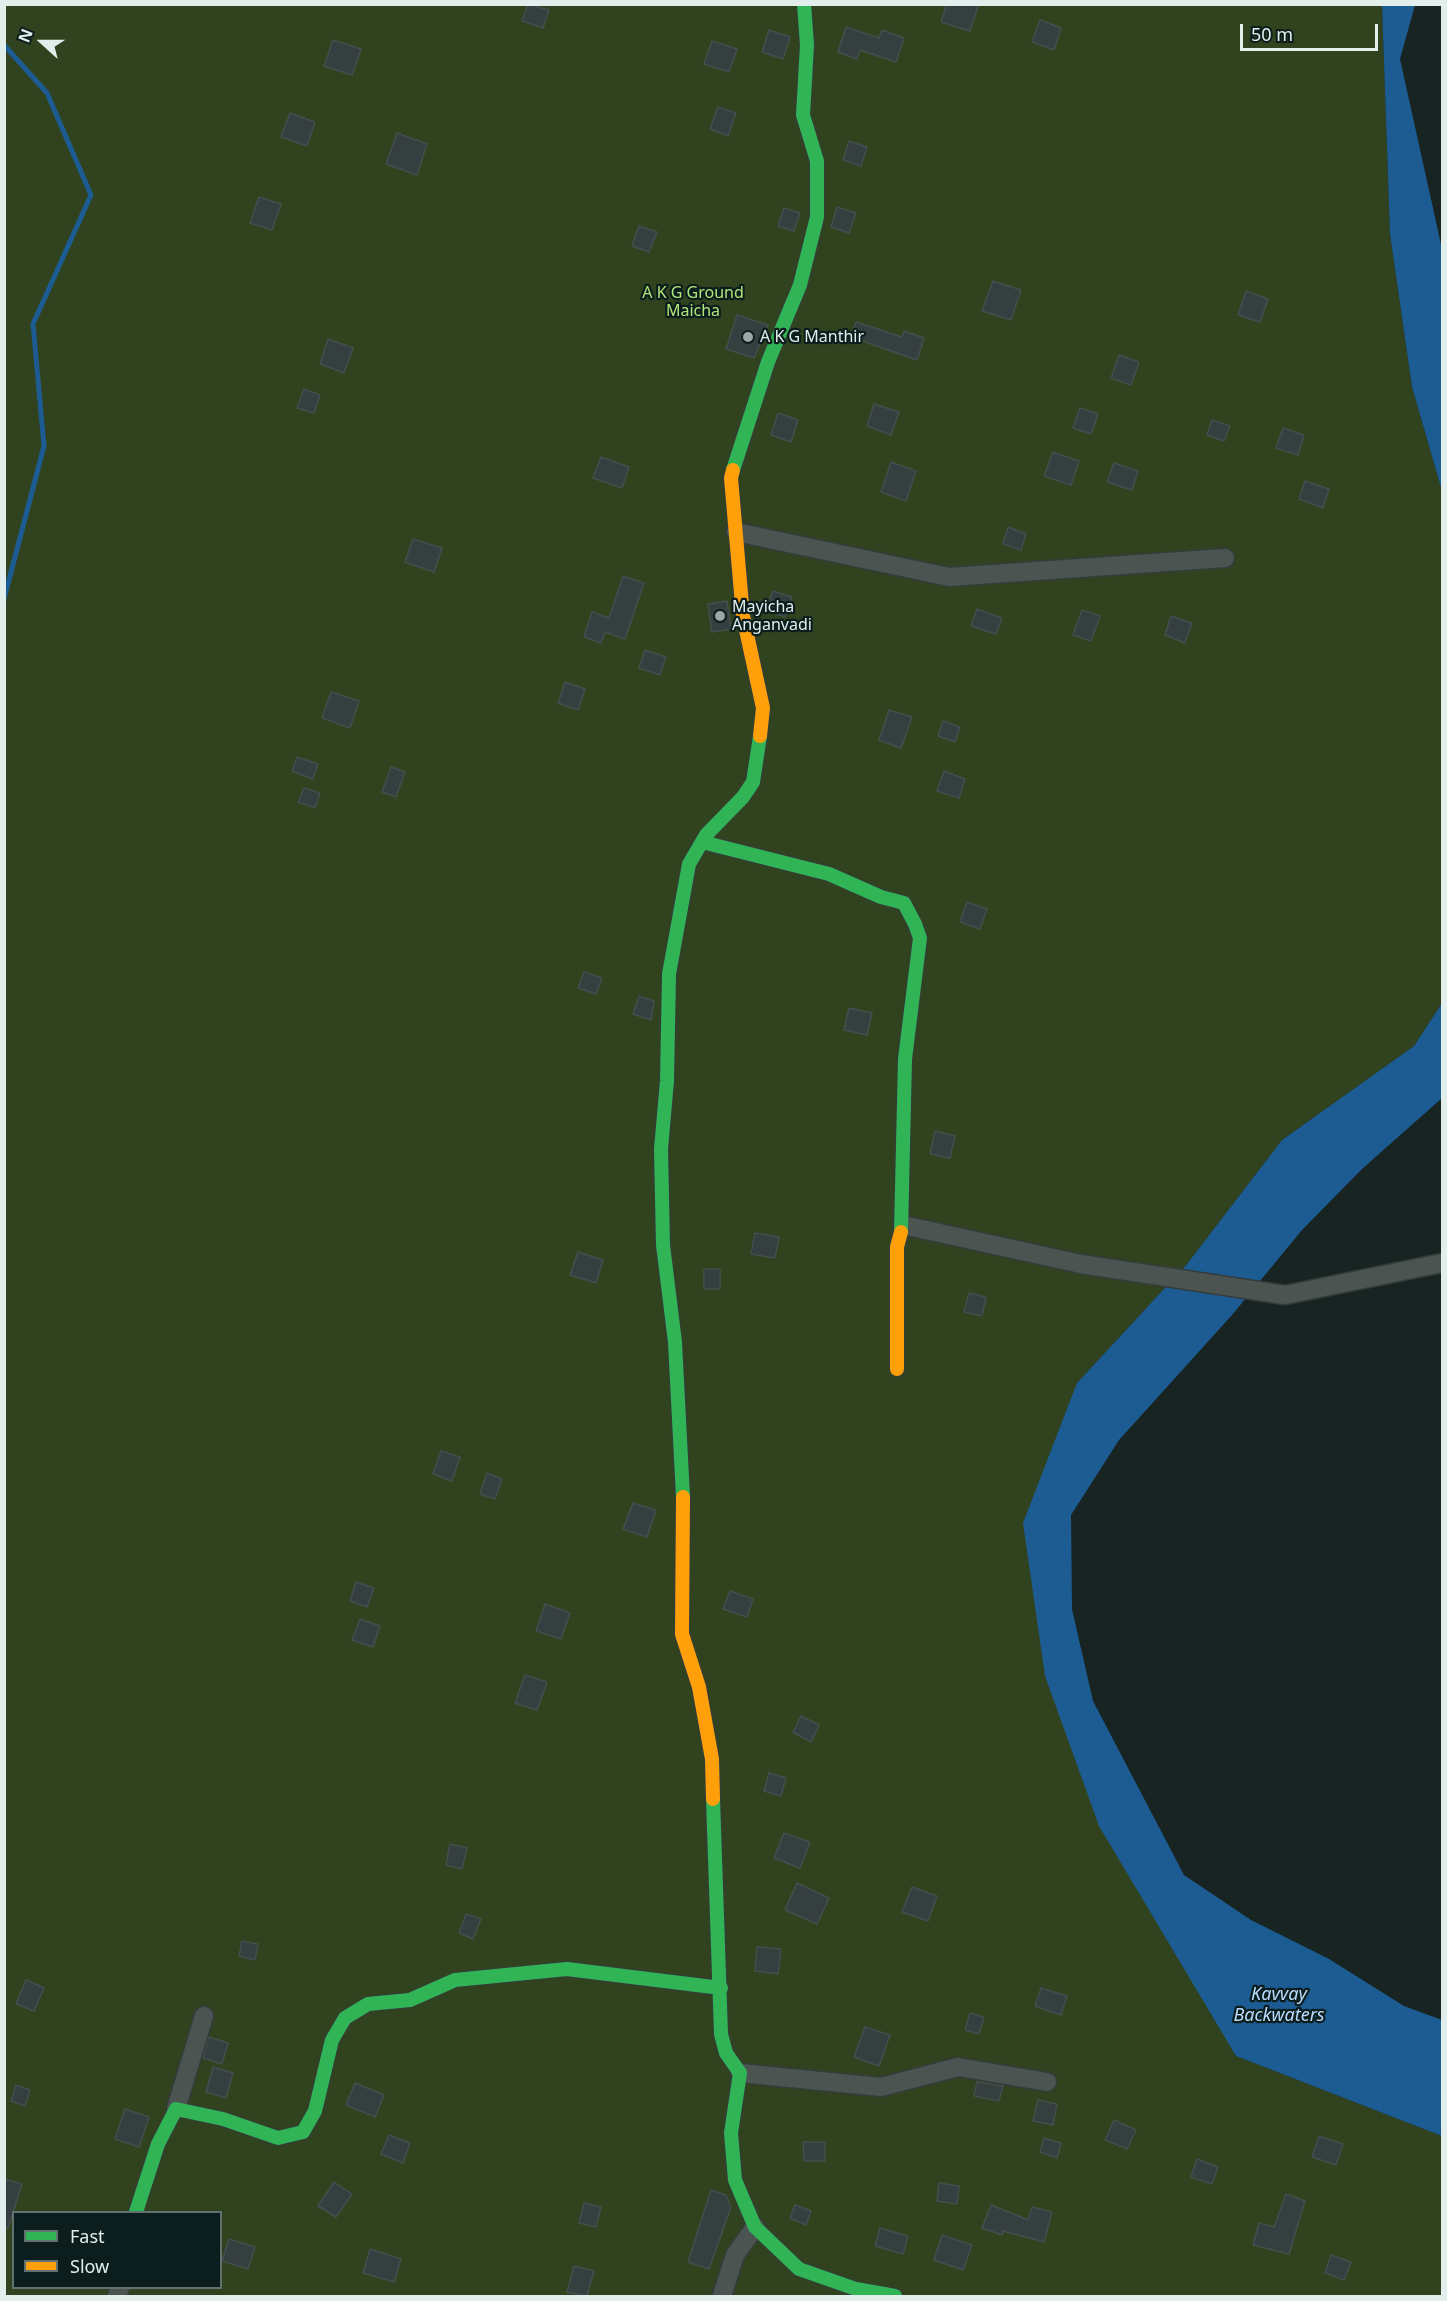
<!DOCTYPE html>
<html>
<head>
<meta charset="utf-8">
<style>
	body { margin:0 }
	#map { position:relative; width:1447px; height:2301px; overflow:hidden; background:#182422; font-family:"Noto Sans",sans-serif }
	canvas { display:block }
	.frame { position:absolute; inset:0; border:6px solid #e2eeec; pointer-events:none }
	.legend { position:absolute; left:12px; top:2211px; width:210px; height:78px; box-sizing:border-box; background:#0b1e1d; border:2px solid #617170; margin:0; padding:8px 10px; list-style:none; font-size:18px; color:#e2eeec }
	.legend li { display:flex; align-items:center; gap:12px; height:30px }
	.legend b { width:30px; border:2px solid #617170 }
	.north { position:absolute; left:12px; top:12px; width:60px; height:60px; -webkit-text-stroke:4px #0b1e1d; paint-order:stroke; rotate:291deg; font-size:16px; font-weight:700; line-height:24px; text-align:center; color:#e2eeec }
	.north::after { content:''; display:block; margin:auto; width:21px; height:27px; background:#e2eeec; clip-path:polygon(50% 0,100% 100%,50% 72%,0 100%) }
	.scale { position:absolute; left:1240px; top:24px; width:138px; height:27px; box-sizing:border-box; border:3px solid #e2eeec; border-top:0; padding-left:8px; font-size:18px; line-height:21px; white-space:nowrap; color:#e2eeec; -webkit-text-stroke:4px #0b1e1d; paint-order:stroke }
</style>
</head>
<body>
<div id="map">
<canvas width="1447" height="2301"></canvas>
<div class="frame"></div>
<ul class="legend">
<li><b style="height:8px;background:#30b455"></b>Fast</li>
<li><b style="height:8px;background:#ff9f0a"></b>Slow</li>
</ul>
<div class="north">N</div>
<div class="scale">50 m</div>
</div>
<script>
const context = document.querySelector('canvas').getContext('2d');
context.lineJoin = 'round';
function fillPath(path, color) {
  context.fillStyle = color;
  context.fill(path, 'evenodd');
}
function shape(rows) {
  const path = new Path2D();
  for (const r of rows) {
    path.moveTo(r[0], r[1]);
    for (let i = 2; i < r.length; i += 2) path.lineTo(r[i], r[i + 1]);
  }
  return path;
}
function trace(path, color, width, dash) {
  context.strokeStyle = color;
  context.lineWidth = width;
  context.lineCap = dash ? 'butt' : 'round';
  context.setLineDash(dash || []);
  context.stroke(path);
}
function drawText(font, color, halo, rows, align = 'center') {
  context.font = font + ' "Noto Sans",sans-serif';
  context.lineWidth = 4.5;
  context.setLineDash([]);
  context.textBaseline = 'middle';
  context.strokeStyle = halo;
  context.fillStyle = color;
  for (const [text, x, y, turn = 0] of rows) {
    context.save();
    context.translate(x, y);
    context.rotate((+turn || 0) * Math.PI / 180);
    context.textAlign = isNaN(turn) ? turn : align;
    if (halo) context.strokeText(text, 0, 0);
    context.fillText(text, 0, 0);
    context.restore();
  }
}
fillPath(shape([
	[5,5,1382,5,1390,234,1412,387,1442,491,1442,1003,1414,1046,1282,1140,1187,1264,1077,1383,1045,1676,1236,2056,1442,2136,1442,2296,5,2296],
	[14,2212,220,2212,220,2288,14,2288]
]), '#30431e');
fillPath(shape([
	[1382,5,1415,5,1400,59,1442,249,1442,491,1412,387,1390,234],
	[1442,1003,1442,1098,1362,1169,1302,1230,1232,1315,1119,1440,1071,1515,1072,1609,1093,1701,1184,1875,1251,1920,1329,1959,1404,2006,1442,2020,1442,2136,1236,2056,1099,1826,1045,1676,1023,1523,1077,1383,1187,1264,1282,1140,1414,1046]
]), '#1d5c93');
trace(shape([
	[4,45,47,93,91,195,33,324,44,446,4,599]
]), '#1d5c93', 5);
const building = shape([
	[528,4,549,10,543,28,522,21,528,4],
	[947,4,979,4,970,31,941,22,947,4],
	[1040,20,1061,28,1054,50,1032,42,1040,20],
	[846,27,879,38,882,30,904,38,896,62,860,50,857,59,838,52,846,27],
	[769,30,790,37,783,59,762,52,769,30],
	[333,40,361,49,352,75,324,66,333,40],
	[712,41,737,49,729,72,704,64,712,41],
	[718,107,736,113,728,136,710,129,718,107],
	[290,113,315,122,307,146,281,137,290,113],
	[397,133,427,144,417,175,386,164,397,133],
	[849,141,867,147,861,166,843,160,849,141],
	[259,197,281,204,272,230,250,223,259,197],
	[837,207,856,213,849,233,831,227,837,207],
	[784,208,800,213,794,231,778,226,784,208],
	[639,226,657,232,649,252,632,246,639,226],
	[993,281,1021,290,1011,320,982,311,993,281],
	[1246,291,1268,299,1260,322,1238,315,1246,291],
	[737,315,768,325,754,358,726,349,737,315],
	[856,322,902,337,904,331,924,338,917,360,851,337,856,322],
	[328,339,353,348,344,373,320,364,328,339],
	[1119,355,1139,362,1131,385,1111,378,1119,355],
	[304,389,320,395,314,413,297,408,304,389],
	[874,404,899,412,891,435,867,426,874,404],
	[1080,408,1098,414,1091,434,1073,428,1080,408],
	[778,413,798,420,791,442,771,435,778,413],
	[1212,420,1230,426,1224,441,1207,435,1212,420],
	[1283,428,1304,435,1298,455,1276,448,1283,428],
	[1053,452,1079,461,1071,485,1044,476,1053,452],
	[601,457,629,467,622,488,593,478,601,457],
	[891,462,916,471,906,501,881,492,891,462],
	[1114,463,1138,471,1132,490,1107,482,1114,463],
	[1305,481,1329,489,1323,508,1299,499,1305,481],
	[1008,527,1026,534,1021,550,1003,544,1008,527],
	[413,539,442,548,434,572,405,562,413,539],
	[623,576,644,583,625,639,605,632,601,643,584,637,592,612,609,618,623,576],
	[773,591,792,597,785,617,766,610,773,591],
	[727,601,731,629,712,632,708,604,727,601],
	[977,609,1002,618,996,634,971,626,977,609],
	[1082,610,1100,616,1091,641,1073,635,1082,610],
	[1171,616,1192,623,1185,643,1165,635,1171,616],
	[645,650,666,657,660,675,639,668,645,650],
	[565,682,585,689,578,710,558,703,565,682],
	[331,692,359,701,350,728,322,718,331,692],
	[889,710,912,717,901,748,879,740,889,710],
	[943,721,960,727,955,742,938,736,943,721],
	[297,757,318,764,313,779,292,771,297,757],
	[391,767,405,772,396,797,382,792,391,767],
	[944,771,965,779,959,798,937,791,944,771],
	[304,788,320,793,315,808,298,802,304,788],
	[967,902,987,909,980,929,960,922,967,902],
	[584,972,602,978,596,994,578,988,584,972],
	[639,996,654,1001,651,1020,633,1014,639,996],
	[849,1008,872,1013,867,1035,844,1030,849,1008],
	[935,1131,955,1136,950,1158,930,1154,935,1131],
	[755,1233,779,1237,775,1258,751,1254,755,1233],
	[578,1252,603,1260,596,1283,570,1275,578,1252],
	[704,1269,720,1269,720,1289,704,1289,704,1269],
	[969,1293,986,1297,982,1316,964,1312,969,1293],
	[441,1451,460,1457,452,1481,433,1474,441,1451],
	[487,1473,502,1479,495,1499,480,1494,487,1473],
	[633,1503,656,1510,647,1537,623,1529,633,1503],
	[356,1582,374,1588,367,1607,350,1601,356,1582],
	[730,1591,753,1599,747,1617,723,1609,730,1591],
	[545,1604,570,1613,561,1639,536,1631,545,1604],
	[360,1619,380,1626,373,1647,352,1640,360,1619],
	[525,1675,547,1682,537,1710,515,1703,525,1675],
	[801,1716,819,1725,811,1742,793,1732,801,1716],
	[769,1773,786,1778,781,1796,764,1791,769,1773],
	[784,1833,810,1842,800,1868,774,1858,784,1833],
	[450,1844,467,1848,462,1869,446,1865,450,1844],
	[797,1883,829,1898,817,1924,785,1910,797,1883],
	[912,1887,937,1896,928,1921,902,1912,912,1887],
	[466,1914,481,1919,473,1939,459,1933,466,1914],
	[242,1941,258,1944,255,1960,239,1956,242,1941],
	[757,1947,781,1949,778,1974,755,1971,757,1947],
	[26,1980,44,1988,34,2011,16,2004,26,1980],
	[1041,1988,1067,1996,1061,2015,1035,2006,1041,1988],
	[970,2013,984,2017,979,2034,965,2030,970,2013],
	[865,2027,890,2035,879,2066,854,2057,865,2027],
	[209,2037,228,2043,222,2064,203,2058,209,2037],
	[213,2067,233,2073,226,2098,206,2092,213,2067],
	[977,2082,1003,2086,999,2101,974,2096,977,2082],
	[355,2083,384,2095,375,2117,346,2105,355,2083],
	[16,2085,30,2090,25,2106,11,2101,16,2085],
	[1038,2100,1057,2104,1053,2125,1033,2121,1038,2100],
	[125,2109,149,2117,139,2147,115,2139,125,2109],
	[1114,2120,1136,2130,1127,2149,1105,2140,1114,2120],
	[389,2135,410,2143,403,2163,381,2154,389,2135],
	[1319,2136,1343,2144,1336,2165,1312,2157,1319,2136],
	[1044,2138,1061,2143,1057,2158,1040,2152,1044,2138],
	[803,2142,825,2142,825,2161,804,2161,803,2142],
	[1197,2159,1218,2167,1212,2184,1191,2177,1197,2159],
	[4,2179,22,2184,8,2228,4,2227,4,2179],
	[334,2182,352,2194,336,2217,318,2206,334,2182],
	[939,2183,959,2186,957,2204,937,2201,939,2183],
	[711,2190,726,2195,731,2207,709,2269,688,2262,711,2190],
	[1286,2194,1305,2201,1289,2254,1253,2245,1259,2223,1274,2227,1286,2194],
	[584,2203,601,2207,596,2227,579,2223,584,2203],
	[795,2205,811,2211,806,2225,790,2218,795,2205],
	[991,2205,1028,2220,1032,2207,1052,2212,1044,2242,1003,2231,1002,2235,982,2228,991,2205],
	[880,2228,908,2236,903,2254,875,2246,880,2228],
	[942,2235,972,2245,963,2270,934,2260,942,2235],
	[229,2239,255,2247,248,2269,222,2261,229,2239],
	[370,2249,401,2259,394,2282,363,2273,370,2249],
	[1331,2255,1351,2262,1344,2280,1325,2273,1331,2255],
	[574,2266,594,2271,587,2296,567,2292,574,2266]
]);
fillPath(building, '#363f3f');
trace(building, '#444e4e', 1.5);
const street = shape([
	[736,532,949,577,1225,558],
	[903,1225,1081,1264,1285,1295,1442,1263],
	[740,2073,881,2087,958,2067,1047,2082],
	[176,2109,204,2016],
	[117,2296,120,2288],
	[722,2296,735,2255,755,2227]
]);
const fast = shape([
	[733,470,768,362,800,285,817,217,817,161,803,115,807,45,804,4],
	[702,842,829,874,881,897,904,903,915,924,920,938,905,1059,901,1232],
	[683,1497,675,1342,663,1245,661,1149,667,1081,669,974,689,864,706,835,743,797,753,782,760,736],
	[713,1799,721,2034,726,2053,740,2073,731,2133,735,2180,755,2227,799,2269,856,2289,895,2296],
	[136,2212,158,2144,176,2109,223,2119,278,2138,303,2132,315,2111,332,2040,345,2018,368,2004,410,2000,455,1980,567,1969,721,1988]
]);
const slow = shape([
	[733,470,731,478,743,616,763,708,760,736],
	[897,1369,897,1247,901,1232],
	[683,1497,682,1634,699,1687,712,1759,713,1799]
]);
trace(street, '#343d3c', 21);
trace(fast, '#343d3c', 16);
trace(slow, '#343d3c', 16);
trace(street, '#4c5452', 18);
trace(fast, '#30b455', 14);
trace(slow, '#ff9f0a', 14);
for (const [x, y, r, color] of [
	[748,337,6,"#9ba7a5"],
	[720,616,6,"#9ba7a5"]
]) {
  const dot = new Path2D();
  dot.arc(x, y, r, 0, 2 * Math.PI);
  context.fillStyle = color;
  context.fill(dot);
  trace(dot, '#0b1e1d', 2);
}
drawText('16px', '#b2e579', '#0b1e1d', [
	["A K G Ground",693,293],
	["Maicha",693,311]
]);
drawText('16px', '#e2eeec', '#0b1e1d', [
	["A K G Manthir",760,337],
	["Mayicha",732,607],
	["Anganvadi",732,625]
], 'left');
drawText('italic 18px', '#badbfd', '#0b1e1d', [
	["Kavvay",1279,1995],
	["Backwaters",1279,2016]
]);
</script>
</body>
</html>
